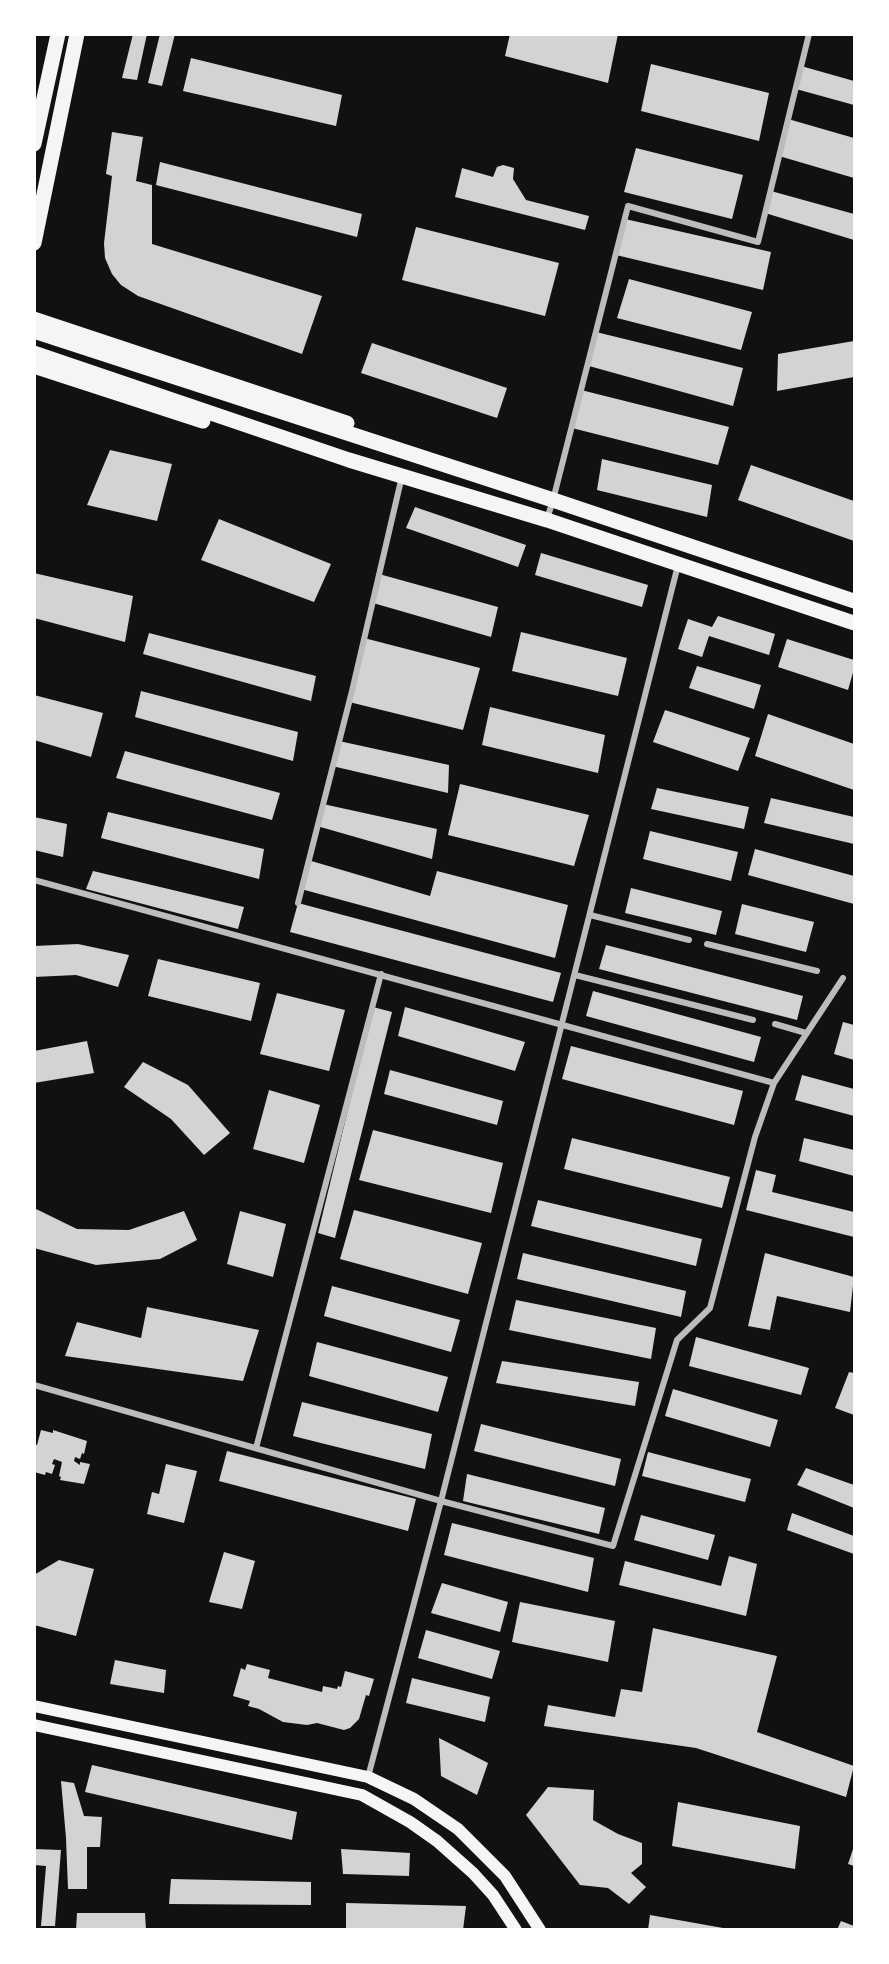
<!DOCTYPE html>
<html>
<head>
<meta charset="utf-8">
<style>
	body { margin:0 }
	#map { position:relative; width:889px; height:1964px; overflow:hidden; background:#111; font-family:Signika,sans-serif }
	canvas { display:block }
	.frame { position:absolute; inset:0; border:36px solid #fff; pointer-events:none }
</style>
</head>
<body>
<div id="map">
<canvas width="889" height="1964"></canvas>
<div class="frame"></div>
</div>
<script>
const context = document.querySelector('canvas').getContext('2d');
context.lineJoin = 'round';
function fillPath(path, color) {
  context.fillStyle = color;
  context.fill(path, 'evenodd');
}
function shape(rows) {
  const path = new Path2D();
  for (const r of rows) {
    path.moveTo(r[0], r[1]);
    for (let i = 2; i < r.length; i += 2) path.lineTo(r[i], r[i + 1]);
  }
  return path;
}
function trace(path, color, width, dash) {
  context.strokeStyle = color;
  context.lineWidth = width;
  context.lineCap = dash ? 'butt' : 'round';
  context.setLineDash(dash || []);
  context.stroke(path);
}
fillPath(shape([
	[133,34,147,34,137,80,122,78],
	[160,34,175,34,162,86,148,83],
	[510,34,618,34,608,83,505,56],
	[191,58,342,95,336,126,183,91],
	[651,64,769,93,759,141,641,111],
	[801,66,854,81,854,105,796,89],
	[788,119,854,138,854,178,779,156],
	[112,132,143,137,136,181,152,185,152,244,322,296,302,354,138,296,121,285,112,274,105,258,104,243,112,176,106,174],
	[636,148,743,175,732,219,624,192],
	[160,162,362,214,357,237,156,185],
	[503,165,514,168,513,179,526,200,589,216,585,230,455,197,462,168,493,177,497,167],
	[771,191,854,214,854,240,765,213],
	[625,219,771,252,763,290,616,255],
	[416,227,559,263,545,316,402,280],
	[629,279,752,312,741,350,617,318],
	[596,332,743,368,733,406,589,366],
	[854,341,854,377,777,391,778,354],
	[372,343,507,388,497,418,361,373],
	[581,390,729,427,718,465,572,428],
	[110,450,172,464,157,521,87,505],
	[602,459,712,485,707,517,597,490],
	[751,465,854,501,854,541,738,500],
	[415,507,526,545,518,567,406,528],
	[219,519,331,564,314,602,201,560],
	[541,553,648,585,642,607,535,575],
	[34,573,133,596,125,642,34,618],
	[379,574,498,607,491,637,373,603],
	[718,616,775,634,769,655,709,636,702,657,678,649,688,619,712,627],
	[521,632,627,658,618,696,512,671],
	[149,633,316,676,311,701,143,654],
	[364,638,480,668,463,730,349,702],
	[787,639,854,660,854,669,848,690,778,667],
	[697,666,761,685,754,709,689,688],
	[141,691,298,732,293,761,135,717],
	[34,695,103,713,91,757,34,740],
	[490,707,605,735,598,773,482,745],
	[665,710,750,738,738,771,653,742],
	[768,714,854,744,854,790,755,756],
	[339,741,449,765,448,793,332,766],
	[125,751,280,793,272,820,116,778],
	[460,784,589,815,574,866,448,835],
	[657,788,749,807,744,829,651,809],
	[771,798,854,817,854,844,764,823],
	[323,804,437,829,432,859,317,826],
	[108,812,264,849,259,879,101,838],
	[34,817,67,824,63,857,34,850],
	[650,831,738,852,731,881,643,859],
	[755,849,854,876,854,904,748,875],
	[308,860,430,896,437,871,568,905,555,958,301,889],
	[93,871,244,907,238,929,86,889],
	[631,888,722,911,716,935,625,913],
	[298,903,561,973,553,1002,290,932],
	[742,904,814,922,806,952,735,934],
	[78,944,129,955,118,987,76,975,34,977,34,946],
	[606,945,803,996,797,1020,599,969],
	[158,959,260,983,251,1021,148,996],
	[593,991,761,1037,754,1062,586,1016],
	[277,993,345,1010,329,1071,260,1054],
	[373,1007,392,1012,335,1238,318,1233],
	[405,1007,525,1042,515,1071,398,1036],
	[843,1022,854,1025,854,1060,834,1054],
	[87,1041,94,1073,34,1083,34,1051],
	[571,1046,743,1091,734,1125,562,1079],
	[143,1062,188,1085,230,1133,204,1155,171,1119,124,1087],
	[390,1070,503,1101,497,1125,384,1094],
	[802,1075,854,1089,854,1116,795,1100],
	[269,1090,320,1105,304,1163,253,1149],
	[373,1130,503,1163,491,1213,359,1180],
	[572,1138,730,1177,722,1208,564,1169],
	[804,1138,854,1150,854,1176,799,1161],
	[756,1170,776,1175,772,1192,854,1212,854,1237,746,1210],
	[538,1200,702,1239,696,1266,531,1226],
	[34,1208,77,1229,129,1230,184,1211,197,1240,160,1259,96,1265,34,1248],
	[354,1210,482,1243,468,1294,340,1259],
	[240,1211,286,1224,273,1277,227,1264],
	[523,1253,686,1291,681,1317,517,1279],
	[765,1253,854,1277,850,1312,777,1296,770,1330,748,1326],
	[332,1286,460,1320,451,1352,324,1316],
	[516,1300,656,1328,651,1359,509,1330],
	[147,1307,259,1330,243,1381,65,1356,77,1322,141,1338],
	[696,1337,809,1368,801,1395,689,1366],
	[317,1342,448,1377,438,1412,309,1376],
	[502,1361,639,1382,635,1406,496,1383],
	[849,1372,854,1373,854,1415,835,1408],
	[673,1389,778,1420,770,1447,665,1416],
	[302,1402,432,1434,425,1469,293,1436],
	[481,1424,621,1459,615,1486,474,1451],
	[41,1430,53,1433,53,1430,87,1441,84,1454,82,1453,80,1459,75,1457,74,1461,80,1465,80,1462,90,1464,84,1484,60,1480,61,1477,59,1476,62,1462,54,1459,52,1464,55,1465,52,1474,46,1472,45,1475,34,1472,34,1444,37,1445],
	[227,1451,416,1499,408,1531,219,1481],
	[648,1452,751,1479,745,1502,642,1476],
	[166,1464,197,1471,184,1523,147,1514,152,1492,159,1494],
	[806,1468,854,1485,854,1508,797,1485],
	[467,1474,605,1508,599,1534,463,1501],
	[792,1513,854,1536,854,1554,787,1530],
	[641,1515,715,1535,708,1560,634,1540],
	[452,1523,594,1558,588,1592,444,1555],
	[224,1552,255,1561,242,1609,209,1602],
	[729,1556,757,1564,746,1616,619,1585,625,1561,721,1586],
	[59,1560,94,1569,76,1636,34,1625,34,1575],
	[442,1583,508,1602,500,1632,431,1613],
	[520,1602,615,1621,608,1662,512,1642],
	[653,1628,777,1656,757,1732,854,1766,846,1797,696,1748,544,1726,548,1705,615,1717,621,1689,642,1692],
	[426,1630,500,1651,492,1679,418,1658],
	[115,1660,166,1670,164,1693,110,1684],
	[247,1664,270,1670,268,1678,322,1692,323,1686,337,1689,338,1686,341,1687,345,1671,374,1679,369,1696,366,1695,359,1719,350,1728,344,1730,317,1723,307,1725,283,1722,259,1709,248,1706,250,1701,233,1696,241,1668,245,1670],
	[412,1678,490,1697,485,1722,406,1703],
	[439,1738,488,1763,477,1795,441,1776],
	[92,1765,297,1812,292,1840,85,1792],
	[61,1781,74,1783,84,1816,102,1817,100,1847,87,1847,87,1889,68,1889,66,1838],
	[548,1787,594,1790,593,1820,618,1834,642,1843,642,1864,631,1873,646,1887,629,1904,608,1888,580,1885,526,1815],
	[678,1802,800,1826,795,1869,672,1846],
	[854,1846,854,1866,848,1864],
	[34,1849,61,1850,55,1926,41,1926,46,1866,34,1865],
	[341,1849,410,1853,409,1876,343,1874],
	[171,1879,311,1882,311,1905,169,1904],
	[346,1903,466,1906,463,1930,346,1929],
	[77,1913,145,1913,146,1930,76,1930],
	[650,1915,723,1928,723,1930,648,1930],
	[841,1921,854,1926,854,1930,837,1930]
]), '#d3d3d3');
trace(shape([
	[547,519,553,500,628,206,758,242,809,34],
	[34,880,774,1083],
	[298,903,352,691,402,476],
	[590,915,689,940],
	[707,944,817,971],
	[575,975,753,1020],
	[775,1024,806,1033],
	[34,1385,441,1501,613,1546,677,1340,710,1308,755,1137,774,1083,843,978],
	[256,1448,381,974],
	[368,1777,441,1501,678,565]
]), '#bcbcbc', 6);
trace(shape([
	[34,1706,368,1777,414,1799,458,1829,505,1876,540,1930],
	[34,1725,362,1795,410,1822,437,1841,473,1873,493,1895,516,1930]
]), '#f5f5f5', 12);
trace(shape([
	[34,144,58,34],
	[34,243,77,34],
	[34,319,347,423],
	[34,331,553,500,854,601],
	[34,353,349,460,547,520,854,623],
	[34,366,203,421]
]), '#f5f5f5', 15);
</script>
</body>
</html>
